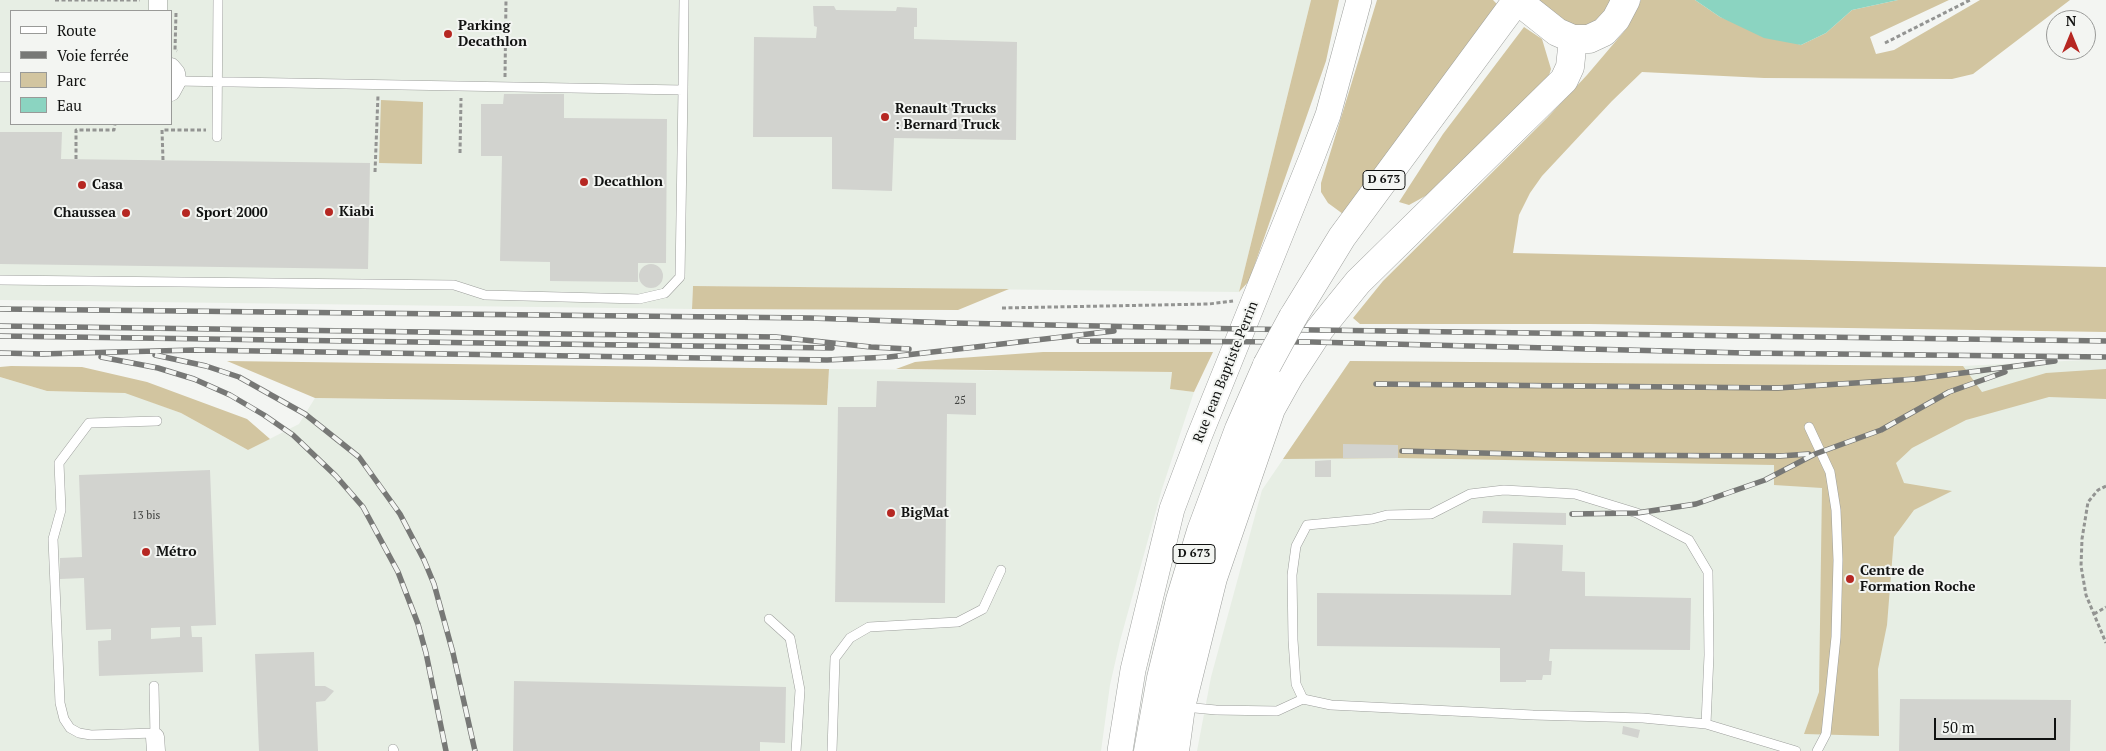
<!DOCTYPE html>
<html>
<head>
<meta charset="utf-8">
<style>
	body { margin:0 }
	#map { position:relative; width:2106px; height:751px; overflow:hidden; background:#f3f5f2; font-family:"PT Serif",serif }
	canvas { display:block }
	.legend { position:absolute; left:10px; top:10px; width:162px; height:115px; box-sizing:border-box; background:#f3f5f2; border:1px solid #999a98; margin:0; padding:6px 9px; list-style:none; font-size:15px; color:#111211 }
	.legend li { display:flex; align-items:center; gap:10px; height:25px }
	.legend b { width:25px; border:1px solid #999a98 }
	.north { position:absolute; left:2046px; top:10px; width:50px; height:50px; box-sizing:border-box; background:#f3f5f2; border:1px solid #999a98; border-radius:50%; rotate:0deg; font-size:14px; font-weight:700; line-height:20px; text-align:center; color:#111211 }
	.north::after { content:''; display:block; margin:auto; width:18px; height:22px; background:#b62722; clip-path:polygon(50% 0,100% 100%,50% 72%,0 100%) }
	.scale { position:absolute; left:1934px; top:718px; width:122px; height:22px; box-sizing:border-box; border:2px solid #111211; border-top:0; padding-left:6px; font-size:15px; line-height:18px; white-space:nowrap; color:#111211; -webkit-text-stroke:4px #f3f5f2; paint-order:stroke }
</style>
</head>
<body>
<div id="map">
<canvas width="2106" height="751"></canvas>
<ul class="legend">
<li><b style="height:6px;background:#fff"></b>Route</li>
<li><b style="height:6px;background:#777876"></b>Voie ferrée</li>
<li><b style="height:14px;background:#d2c5a0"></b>Parc</li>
<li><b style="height:14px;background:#8bd4c1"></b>Eau</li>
</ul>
<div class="north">N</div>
<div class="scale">50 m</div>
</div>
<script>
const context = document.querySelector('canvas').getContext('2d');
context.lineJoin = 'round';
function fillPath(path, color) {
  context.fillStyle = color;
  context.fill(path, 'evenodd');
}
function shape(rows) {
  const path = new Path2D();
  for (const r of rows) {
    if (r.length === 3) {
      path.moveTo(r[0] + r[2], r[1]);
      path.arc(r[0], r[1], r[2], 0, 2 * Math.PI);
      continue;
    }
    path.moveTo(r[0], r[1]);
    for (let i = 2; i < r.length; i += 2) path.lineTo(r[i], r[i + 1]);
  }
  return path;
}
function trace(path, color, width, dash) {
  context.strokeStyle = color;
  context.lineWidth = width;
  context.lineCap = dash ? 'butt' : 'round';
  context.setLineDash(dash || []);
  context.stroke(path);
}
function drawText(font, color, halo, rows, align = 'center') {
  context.font = font + ' "PT Serif",serif';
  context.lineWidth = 4;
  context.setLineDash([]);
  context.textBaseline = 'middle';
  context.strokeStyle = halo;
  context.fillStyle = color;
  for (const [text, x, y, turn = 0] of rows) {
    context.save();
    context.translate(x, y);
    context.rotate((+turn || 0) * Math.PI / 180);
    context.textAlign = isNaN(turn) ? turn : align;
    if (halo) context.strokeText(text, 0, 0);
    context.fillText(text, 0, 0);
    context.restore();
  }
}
fillPath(shape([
	[0,0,1311,0,1239,292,693,286,692,309,0,300],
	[11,11,171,11,171,124,11,124],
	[2106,359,2106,751,1197,751,1211,677,1262,490,1350,361,1963,366],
	[829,369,1172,372,1170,389,1194,392,1162,489,1120,641,1110,685,1101,751,0,751,0,377,47,391,125,392,181,413,248,450,299,424,315,398,827,405]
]), '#e7eee4');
fillPath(shape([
	[1311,0,1339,0,1326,61,1249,281,1239,292],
	[1377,0,1493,0,1500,7,1343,214,1328,203,1321,192,1321,183],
	[1536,0,1615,0,1589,28,1572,28],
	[1641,0,1695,0,1720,17,1801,45,1826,33,1852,10,1898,0,1949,0,1870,37,1876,54,1894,50,1980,0,2070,0,1973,74,1952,79,1764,78,1642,72,1612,101,1542,176,1530,193,1519,215,1513,253,2106,267,2106,332,1589,324,1360,324,1353,318,1383,281,1547,118,1587,75,1627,28],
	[1524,27,1542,39,1551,69,1547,82,1429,194,1409,205,1399,202,1443,134],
	[381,100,423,102,422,164,379,163],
	[693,286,1009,289,958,310,692,309],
	[1043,352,1213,352,1194,392,1170,389,1172,372,896,369,915,362,946,359],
	[227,361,829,369,827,405,315,398],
	[1350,361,1963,366,1982,392,2046,373,2106,369,2106,399,2049,397,1966,420,1912,448,1896,463,1904,483,1952,491,1914,510,1894,537,1887,625,1878,669,1879,736,1804,734,1819,692,1822,488,1774,485,1774,465,1398,458,1283,459],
	[11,366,82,367,147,382,247,419,270,439,248,450,181,413,125,393,47,391,0,377,0,367]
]), '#d2c5a0');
fillPath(shape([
	[1695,0,1898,0,1852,10,1826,33,1801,45,1764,38,1720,17]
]), '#8bd4c1');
fillPath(shape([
	[813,6,834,6,836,10,896,11,897,7,917,8,917,27,914,27,914,39,1017,42,1016,140,894,138,892,191,832,189,832,137,753,137,754,37,816,38,817,27,814,26],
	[504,94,564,94,564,118,667,119,666,263,638,263,638,282,550,281,550,262,500,261,502,156,481,156,481,104,503,104],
	[0,132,62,132,61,159,370,163,368,269,0,264],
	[651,276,12],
	[877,381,976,383,976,415,947,414,945,603,835,602,838,407,876,407],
	[1343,444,1398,445,1398,458,1343,458],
	[1331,460,1331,477,1315,477,1315,461],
	[210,470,216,625,191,626,192,637,202,637,203,672,99,676,98,641,111,640,111,629,86,630,84,578,60,579,60,558,82,557,79,475],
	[180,627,180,637,151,639,151,628],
	[1483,511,1566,513,1566,525,1482,523],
	[1513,543,1563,545,1562,571,1585,572,1585,596,1691,598,1690,650,1550,649,1549,661,1552,661,1551,675,1543,675,1542,680,1526,680,1526,682,1500,682,1500,648,1317,646,1317,593,1511,595],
	[314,652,315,686,325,686,334,691,325,701,316,702,318,751,259,751,255,654],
	[514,681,786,687,785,743,760,742,760,751,513,751],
	[1900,699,2071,700,2070,751,1899,751],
	[1623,726,1640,730,1638,738,1622,734]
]), '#d2d3cf');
const lane = shape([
	[0,77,11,77],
	[177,81,683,90,684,0],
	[217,137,218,0],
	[0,280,454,285,485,295,639,299,665,293,680,277,683,90],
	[1809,427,1830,472,1836,510,1838,560,1836,637,1826,734,1817,751],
	[769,619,790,638,800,690,796,751],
	[154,686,155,737],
	[1184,707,1216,710,1277,711,1303,699],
	[1706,724,1709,655,1708,572,1689,540,1637,513,1575,494,1504,490,1470,494,1431,514,1387,515,1372,519,1307,525,1296,546,1292,575,1293,640,1296,684,1303,699,1331,705,1533,715,1643,718,1706,724,1796,751],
	[155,733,91,735,79,733,70,728,64,719,60,703,53,539,61,510,59,463,89,423,157,421],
	[393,749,394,751],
	[832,751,835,658,850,638,869,627,958,622,983,609,1001,570]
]);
const street = shape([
	[158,11,158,0],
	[171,67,176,73,177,81,171,92],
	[155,737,156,751]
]);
const secondary = shape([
	[1120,751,1133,670,1172,509,1199,437,1312,157,1328,115,1359,0]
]);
const primary = shape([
	[1528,9,1557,32,1573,39,1589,39,1604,32,1616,19,1626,0],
	[1293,317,1342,237,1517,0],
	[1148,751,1161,678,1180,600,1201,531,1239,429,1267,365],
	[1175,751,1181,707,1213,578,1271,409,1290,375,1320,329,1358,282,1564,80,1570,67,1573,39]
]);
trace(lane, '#9d9f9c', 10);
trace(street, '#9d9f9c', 19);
trace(secondary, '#9d9f9c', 26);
trace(primary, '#9d9f9c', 29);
trace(shape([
	[55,0,140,0],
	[176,13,175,50,177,51],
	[1885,43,1970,0],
	[505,77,506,0],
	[460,153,461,98],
	[76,159,76,130,114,130,115,124],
	[163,160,162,130,206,130],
	[375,172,378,95],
	[1002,308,1209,304,1233,301],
	[2106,486,2098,490,2088,502,2082,539,2081,566,2086,595,2106,643],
	[2094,614,2106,607]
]), '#939492', 3, [4, 2.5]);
trace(lane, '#fff', 9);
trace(street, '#fff', 18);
trace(secondary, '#fff', 25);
trace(primary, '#fff', 28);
const rail = shape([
	[0,309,810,318,953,323,1244,329,2106,341],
	[0,326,776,337,871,347,909,349],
	[0,336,832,348],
	[1079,341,1312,342,1745,353,2106,357],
	[0,353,46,354],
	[40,354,195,350,827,360,889,357,1114,331],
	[155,355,206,366,239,377,305,414,359,457,400,514,424,560,434,584,453,653,475,751],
	[101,357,158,368,194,379,230,395,264,415,293,435,336,476,363,507,398,572,418,624,426,653,446,751],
	[1376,384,1778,388,1916,379,2055,361],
	[1402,451,1559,455,1780,456,1809,454],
	[1572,514,1637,513,1696,504,1765,480,1815,454,1881,430,1949,392,2005,372]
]);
trace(rail, '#777876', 5.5);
trace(rail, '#f3f5f2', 4, [11]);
const primaryBridge = shape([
	[1267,365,1293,317]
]);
trace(primaryBridge, '#9d9f9c', 29, []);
trace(primaryBridge, '#fff', 28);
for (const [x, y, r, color] of [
	[448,34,5,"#b62722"],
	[885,117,5,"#b62722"],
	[584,182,5,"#b62722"],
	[82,185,5,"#b62722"],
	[329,212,5,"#b62722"],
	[126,213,5,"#b62722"],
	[186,213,5,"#b62722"],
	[891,513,5,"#b62722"],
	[146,552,5,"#b62722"],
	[1850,579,5,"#b62722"]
]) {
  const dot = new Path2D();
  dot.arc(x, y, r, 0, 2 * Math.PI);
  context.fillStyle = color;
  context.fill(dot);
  trace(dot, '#f3f5f2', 2);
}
drawText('11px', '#414240', null, [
	["25",960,401],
	["13 bis",146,516]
]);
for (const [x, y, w] of [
	[1384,180,42],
	[1194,554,42]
]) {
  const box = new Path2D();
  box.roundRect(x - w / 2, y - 9.5, w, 19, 4);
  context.fillStyle = '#f3f5f2';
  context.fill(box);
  trace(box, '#111211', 1);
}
drawText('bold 12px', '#111211', null, [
	["D 673",1384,180],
	["D 673",1194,554]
]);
drawText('bold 14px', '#111211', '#f3f5f2', [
	["Parking",458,26],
	["Decathlon",458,42],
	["Renault Trucks",895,109],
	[": Bernard Truck",895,125],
	["Decathlon",594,182],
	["Casa",92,185],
	["Kiabi",339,212],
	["Chaussea",116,213,"right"],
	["Sport 2000",196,213],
	["BigMat",901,513],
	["Métro",156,552],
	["Centre de",1860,571],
	["Formation Roche",1860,587]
], 'left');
drawText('14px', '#111211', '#f3f5f2', [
	["Rue Jean Baptiste Perrin",1226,372,-68]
]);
</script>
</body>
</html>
